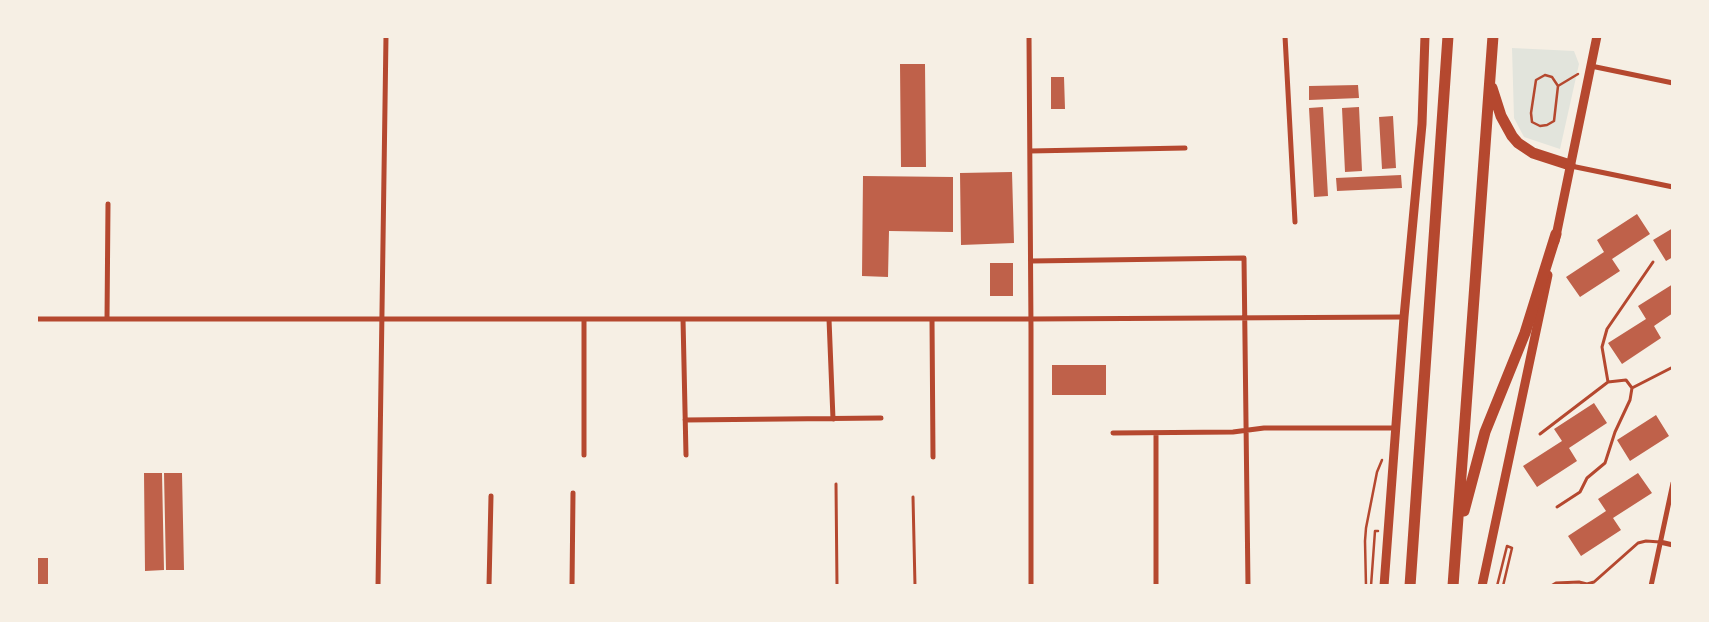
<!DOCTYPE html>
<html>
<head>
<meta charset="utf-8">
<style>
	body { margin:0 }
	#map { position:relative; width:1709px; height:622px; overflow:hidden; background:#f6efe4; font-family:"Open Sans",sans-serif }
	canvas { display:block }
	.frame { position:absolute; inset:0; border:38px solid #f6efe4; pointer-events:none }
</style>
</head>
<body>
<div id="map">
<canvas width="1709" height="622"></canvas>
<div class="frame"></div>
</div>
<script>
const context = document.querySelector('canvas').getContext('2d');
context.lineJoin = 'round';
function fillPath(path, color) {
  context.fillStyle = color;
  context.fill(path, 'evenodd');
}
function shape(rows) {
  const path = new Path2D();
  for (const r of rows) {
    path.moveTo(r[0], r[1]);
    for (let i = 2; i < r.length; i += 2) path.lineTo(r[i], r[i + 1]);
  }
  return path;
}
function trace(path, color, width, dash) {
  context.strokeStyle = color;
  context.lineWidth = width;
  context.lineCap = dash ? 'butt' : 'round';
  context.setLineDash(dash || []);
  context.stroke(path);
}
fillPath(shape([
	[1512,48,1574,51,1579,64,1560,149,1524,137,1514,118]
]), '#e2e4dc');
fillPath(shape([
	[900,64,925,64,926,167,901,167],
	[1051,77,1064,77,1065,109,1051,109],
	[1358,85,1359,98,1309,100,1309,86],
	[1323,107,1328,196,1314,197,1309,108],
	[1359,107,1362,171,1345,172,1342,108],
	[1393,116,1396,168,1382,169,1379,117],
	[1012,172,1014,243,961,245,960,173],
	[1401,175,1402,188,1337,191,1336,178],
	[863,176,953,177,953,232,889,231,888,277,862,276],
	[1637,214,1650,234,1612,259,1620,271,1580,297,1566,277,1604,252,1597,240],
	[1673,228,1673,257,1666,261,1653,240],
	[990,263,1013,263,1013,296,990,296],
	[1673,284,1673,313,1654,326,1661,338,1622,364,1608,343,1646,319,1638,306],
	[1052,365,1106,365,1106,395,1052,395],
	[1594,403,1607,423,1569,448,1577,461,1537,487,1523,466,1562,441,1554,429],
	[1656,415,1669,436,1630,461,1617,440],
	[144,473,162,473,164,570,145,571],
	[164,473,182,473,184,570,166,570],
	[1638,473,1652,493,1613,518,1621,530,1581,556,1568,536,1606,511,1598,499],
	[36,558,48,558,48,586,36,586]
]), '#bf614a');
trace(shape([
	[1545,75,1552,77,1558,86,1554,121,1547,125,1540,126,1532,122,1531,113,1536,80,1545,75],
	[1558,86,1578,74],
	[1366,586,1365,541,1366,528,1377,472,1382,460],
	[1371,586,1375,531,1378,531],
	[1497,586,1507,546,1512,548,1503,586]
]), '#b5482f', 2.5);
trace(shape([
	[1608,382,1602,347,1607,329,1653,262],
	[1540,434,1608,382,1626,380,1632,388],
	[836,484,837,586],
	[913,497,915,586],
	[1557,507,1580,492,1587,478,1605,463,1615,432,1630,400,1632,388,1673,367],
	[1551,586,1556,583,1579,582,1587,584,1594,582,1638,543,1646,541,1660,542]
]), '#b5482f', 3);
trace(shape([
	[1029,36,1031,330,1031,586],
	[1285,36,1295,222],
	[1591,66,1673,83],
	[1030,151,1185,148],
	[1571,166,1673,187],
	[1031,261,1244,258,1248,586],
	[36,319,1031,319,1404,317],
	[107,319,108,204],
	[683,319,686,455],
	[829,319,833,419],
	[932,319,933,457],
	[685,420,881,418],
	[1113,433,1233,432,1264,428,1396,428],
	[1156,433,1156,586],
	[584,455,584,319],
	[1660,542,1673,545],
	[378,586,386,36],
	[489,586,491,496],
	[572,586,573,493],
	[1651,586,1673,483]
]), '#b5482f', 5);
trace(shape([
	[1555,241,1597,36],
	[1384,586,1404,317,1422,124,1425,36],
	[1482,586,1548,275]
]), '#b5482f', 9);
trace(shape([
	[1492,88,1501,116,1512,136,1518,143,1533,153,1570,165],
	[1464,511,1485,432,1525,333,1556,234],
	[1410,586,1448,36],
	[1453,586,1493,36]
]), '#b5482f', 11);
</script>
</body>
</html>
